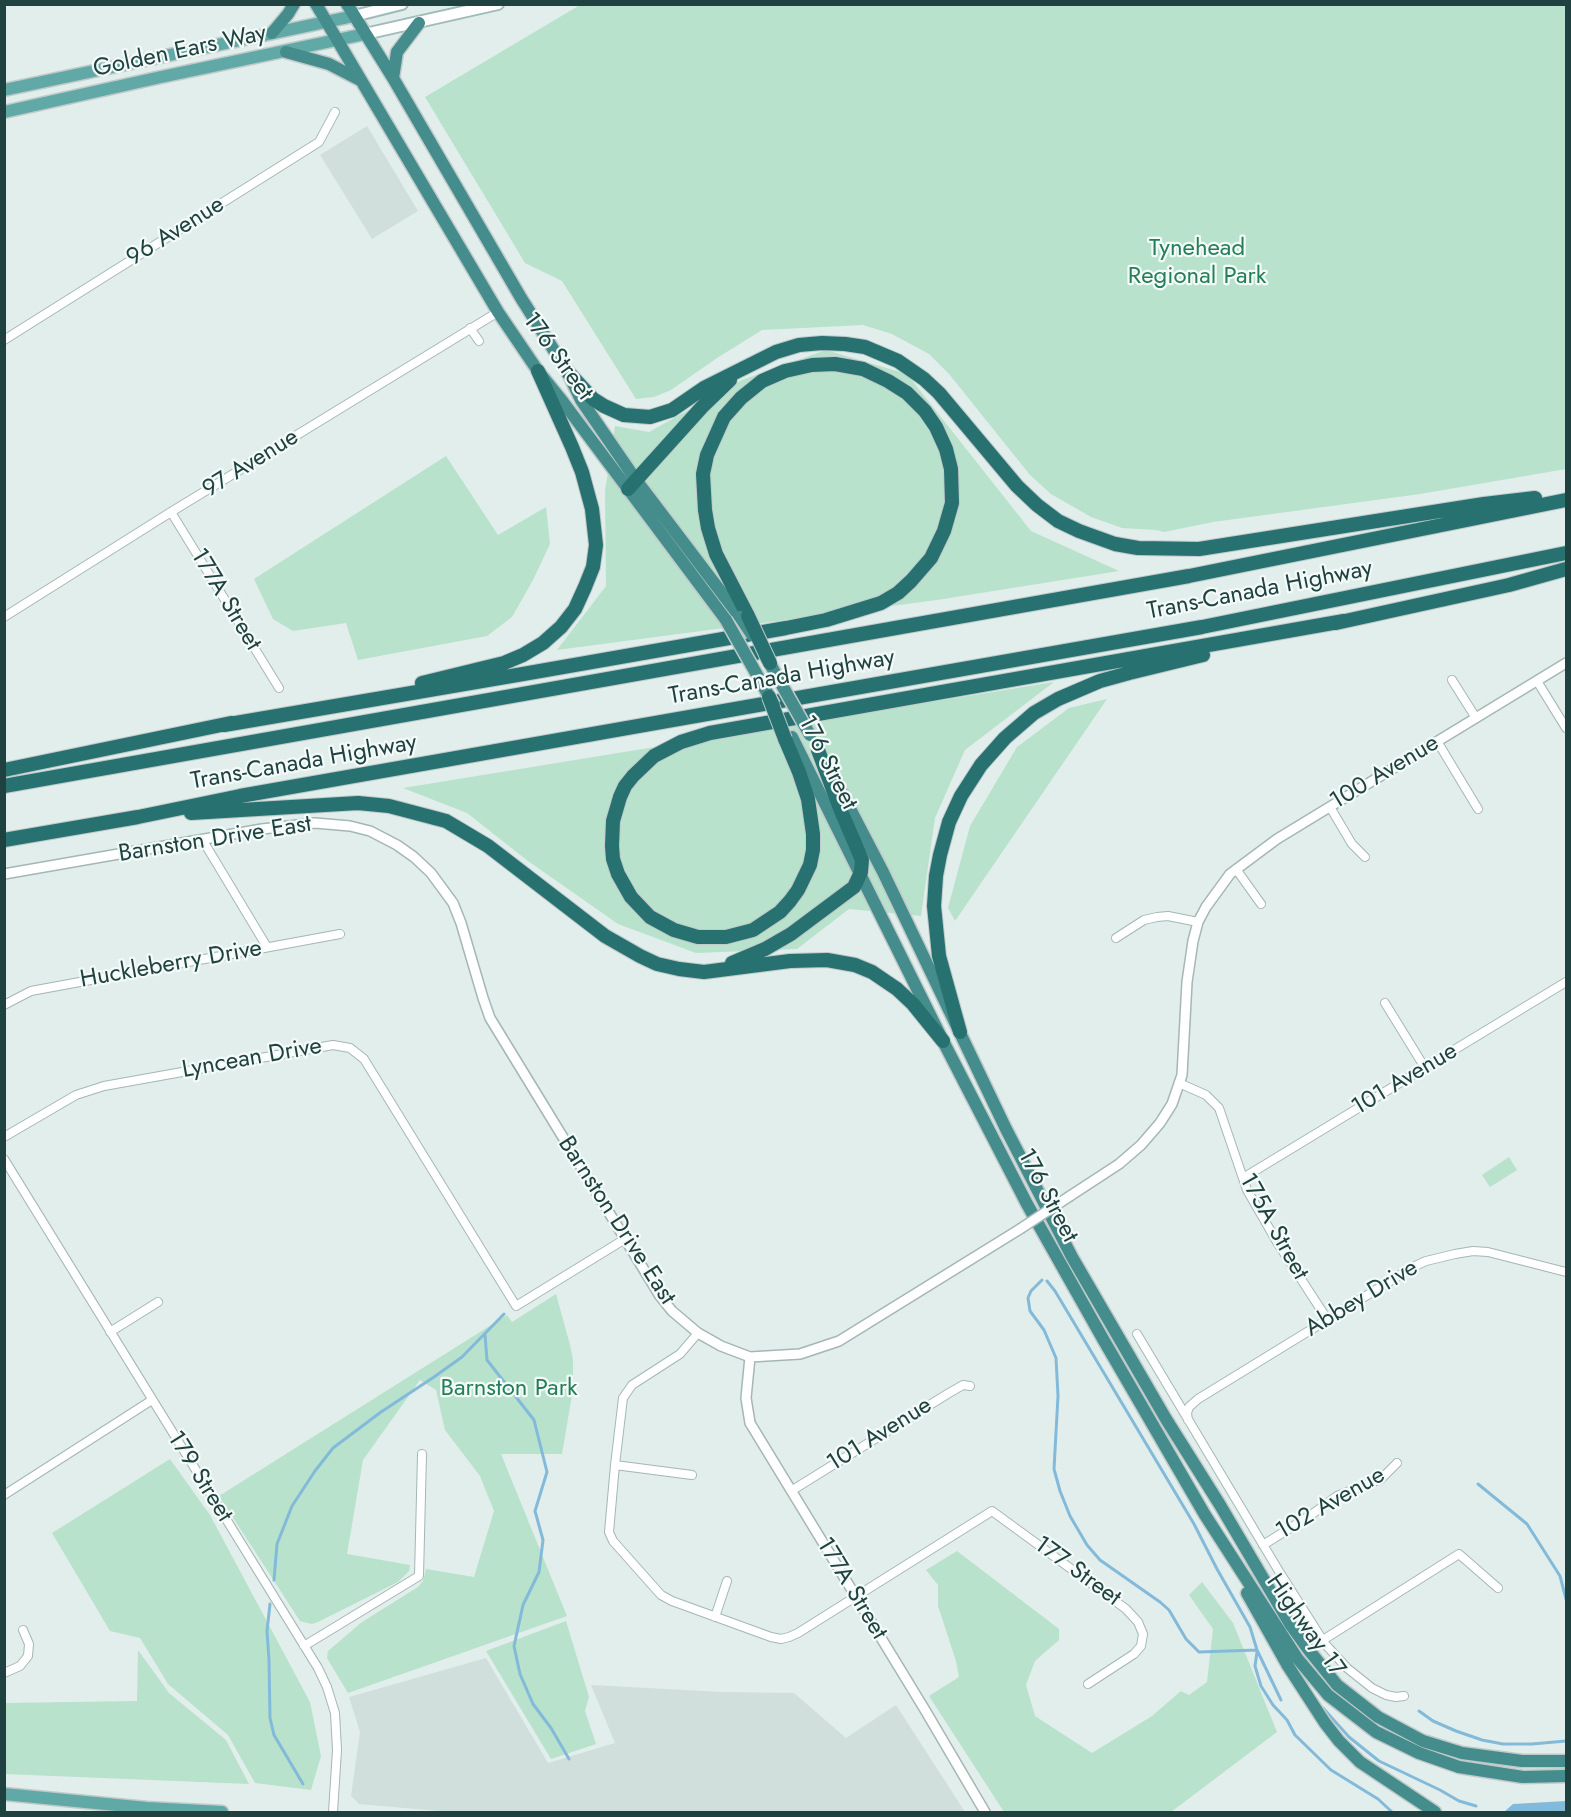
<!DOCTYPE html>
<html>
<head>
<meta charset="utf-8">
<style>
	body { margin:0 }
	#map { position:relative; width:1571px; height:1817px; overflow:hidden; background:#e2eeeb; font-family:Jost,sans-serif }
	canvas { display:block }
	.frame { position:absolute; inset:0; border:6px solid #1f4240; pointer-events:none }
</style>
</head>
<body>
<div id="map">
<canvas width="1571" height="1817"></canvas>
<div class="frame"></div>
</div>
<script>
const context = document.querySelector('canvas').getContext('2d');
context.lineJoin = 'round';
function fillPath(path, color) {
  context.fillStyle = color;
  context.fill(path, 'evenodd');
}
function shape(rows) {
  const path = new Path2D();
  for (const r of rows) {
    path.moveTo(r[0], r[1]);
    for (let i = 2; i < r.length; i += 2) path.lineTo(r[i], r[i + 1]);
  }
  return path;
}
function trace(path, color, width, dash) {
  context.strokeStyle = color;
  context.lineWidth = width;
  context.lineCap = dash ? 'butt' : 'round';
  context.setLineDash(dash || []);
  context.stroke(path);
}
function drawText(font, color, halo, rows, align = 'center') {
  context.font = font + ' Jost,sans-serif';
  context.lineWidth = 4.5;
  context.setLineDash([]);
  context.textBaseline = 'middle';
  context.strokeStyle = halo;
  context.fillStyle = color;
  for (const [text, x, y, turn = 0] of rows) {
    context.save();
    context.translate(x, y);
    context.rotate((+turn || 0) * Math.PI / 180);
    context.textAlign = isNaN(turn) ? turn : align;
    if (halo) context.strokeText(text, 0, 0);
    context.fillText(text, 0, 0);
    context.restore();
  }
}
fillPath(shape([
	[367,126,418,211,372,239,320,155],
	[486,1658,548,1763,615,1743,591,1685,722,1692,794,1693,846,1738,896,1705,965,1812,450,1812,359,1804,351,1796,360,1732,349,1697]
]), '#d0dedc');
fillPath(shape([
	[580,5,1566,5,1566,469,1420,494,1213,522,1164,532,1156,530,1122,528,1091,517,1051,494,1030,475,949,374,929,354,892,334,863,325,762,330,717,358,671,390,654,397,636,399,562,281,525,263,425,97],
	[826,350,907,374,1031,531,1119,571,937,600,557,650,606,586,605,491,615,426,649,432,742,380],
	[446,456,498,535,546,507,550,544,533,580,512,617,487,636,358,660,346,623,293,631,273,619,254,579],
	[1054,682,965,750,935,818,921,916,849,909,797,949,696,953,618,924,528,861,467,813,403,788],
	[1107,699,955,921,948,908,970,826,1017,747,1069,708],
	[1509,1157,1517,1170,1490,1187,1482,1175],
	[556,1294,570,1345,573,1360,573,1389,562,1454,501,1454,567,1616,348,1693,327,1658,328,1651,362,1622,418,1587,423,1581,426,1569,474,1577,494,1511,480,1476,445,1430,436,1390,420,1380,363,1460,347,1554,410,1565,409,1571,398,1582,318,1622,312,1624,300,1621,219,1496,507,1315,512,1322],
	[170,1459,210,1515,310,1702,321,1756,311,1790,255,1783,228,1735,168,1684,140,1638,110,1631,52,1533],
	[957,1551,1059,1629,1059,1640,1035,1661,1026,1685,1035,1716,1092,1753,1152,1716,1181,1691,1189,1695,1207,1682,1213,1629,1189,1595,1202,1582,1233,1623,1277,1732,1171,1812,1004,1812,929,1696,959,1677,956,1661,938,1606,938,1585,926,1570],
	[566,1621,589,1697,585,1711,596,1744,551,1759,486,1651],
	[138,1650,169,1693,226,1740,249,1784,5,1774,5,1703,137,1701]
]), '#b8e2cc');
fillPath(shape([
	[1566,1801,1566,1812,1504,1812,1513,1804]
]), '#83bada');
trace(shape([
	[1042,1280,1031,1291,1028,1298,1030,1311,1044,1330,1056,1358,1058,1396,1054,1469,1060,1491,1070,1516,1087,1545,1100,1560,1160,1602,1169,1610,1186,1639,1199,1652,1257,1650],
	[1047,1281,1055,1291,1194,1524,1217,1569,1250,1627,1257,1650,1281,1700],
	[485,1335,487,1360,534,1420,547,1472,535,1511,543,1540,539,1572,523,1605,514,1646,520,1674,533,1704,551,1728,569,1759],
	[1478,1484,1527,1524,1560,1576,1566,1599],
	[274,1580,277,1544,292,1506,315,1471,333,1448,381,1412,434,1377,462,1357,504,1314],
	[270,1604,267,1631,269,1660,270,1718,274,1735,303,1784],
	[1257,1652,1255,1666,1261,1686,1273,1705,1287,1720,1295,1735,1331,1770,1378,1799,1392,1812],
	[1323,1708,1349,1737,1379,1761,1440,1790,1459,1801,1476,1806],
	[1419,1711,1433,1721,1456,1731,1482,1740,1503,1744,1532,1744,1566,1741]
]), '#83bada', 3);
const minor = shape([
	[470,328,479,341],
	[4,340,319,142,335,112],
	[171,512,279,688],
	[4,617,171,512,498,312],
	[1452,680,1476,718],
	[1537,681,1566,728],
	[1437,741,1478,809],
	[1330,807,1352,844,1365,857],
	[202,839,267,947],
	[1236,869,1261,904],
	[1116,938,1144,920,1157,917,1168,916,1198,922],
	[1385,1003,1425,1068],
	[4,1005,31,991,340,934],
	[1179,1083,1206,1095,1219,1108,1247,1190,1277,1242,1327,1319],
	[4,1137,76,1095,104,1086,333,1045,350,1048,364,1059,516,1306,625,1239],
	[4,1159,318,1668,327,1687,335,1713,337,1750,333,1812],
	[1243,1178,1566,982],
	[110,1332,158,1302],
	[698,1333,680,1354,632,1385,623,1398,615,1465,609,1532,613,1541,661,1595,672,1601,771,1637,781,1639,789,1637,798,1633,992,1511,1126,1609,1138,1622,1143,1634,1141,1646,1134,1654,1088,1684],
	[1137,1334,1280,1573,1325,1644,1347,1668,1372,1688,1386,1695,1396,1697,1404,1696],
	[1188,1420,1187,1413,1189,1407,1198,1399,1413,1267,1426,1261,1455,1254,1473,1251,1488,1252,1566,1272],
	[615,1465,692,1475],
	[791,1491,949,1393,963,1385,970,1386],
	[4,1495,152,1400],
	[1263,1545,1311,1515,1337,1496,1381,1479,1397,1463],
	[715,1617,727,1581],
	[1323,1640,1459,1554,1498,1588],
	[304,1646,419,1576,422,1454],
	[4,1673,20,1666,28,1656,29,1644,23,1630]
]);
const tertiary = shape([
	[4,874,262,829,315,823,350,826,370,831,397,845,414,857,431,873,453,903,461,923,483,998,490,1018,660,1296,672,1311,698,1333,721,1346,750,1357,800,1354,839,1341,1020,1229],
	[1070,1196,1119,1164,1141,1145,1160,1123,1172,1104,1182,1075,1187,982,1193,941,1198,922,1206,907,1230,874,1277,839,1566,663],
	[750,1357,746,1398,750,1423,925,1710,985,1812]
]);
const secondary = shape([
	[354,16,402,4],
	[365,34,498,4]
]);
const primary = shape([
	[4,90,354,16],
	[4,112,161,77,365,34],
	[4,1794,147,1808,222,1812]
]);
const trunk = shape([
	[316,4,498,312,538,371,563,402,726,620],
	[347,4,393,78,521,298,567,371,581,400,636,480,740,617],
	[272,33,288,14,294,4],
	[286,52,329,64,360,80],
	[393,78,397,52,419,23],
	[792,737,943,1041,1027,1204,1103,1339,1205,1515,1297,1658,1328,1695,1376,1732,1419,1753,1459,1767,1523,1777,1566,1776],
	[832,774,883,872,1006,1129,1072,1257,1166,1419,1220,1505,1290,1624,1308,1649,1337,1685,1378,1717,1423,1741,1462,1753,1522,1761,1566,1761],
	[1247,1593,1288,1666,1325,1723,1339,1741,1360,1762,1435,1812]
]);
const motorway = shape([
	[567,371,593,399,604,406,624,415,650,417,672,410,704,388,776,352,799,345,822,343,845,344,865,347,898,361,924,379,939,393,1017,486,1037,505,1058,521,1079,531,1115,544,1138,548,1199,549,1484,504,1535,498],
	[628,489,702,407,730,380],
	[1336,623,1509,585,1566,569],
	[422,683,504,663,523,655,543,643,561,627,575,609,585,587,593,567,596,545,592,509,582,472,572,447,538,371],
	[224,725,523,674,786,628,826,620,881,603,898,593,911,581,931,558,944,531,952,503,951,469,946,449,936,427,925,411,907,393,888,381,863,369,835,364,812,365,785,371,762,381,741,398,724,417,707,455,703,474,705,510,708,528,716,554,748,616],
	[785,739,799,772,808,799,813,834,813,850,810,865,798,890,790,901,780,912,753,930,726,937,698,937,674,930,650,917,631,897,618,874,613,859,612,846,613,821,620,797,625,786,633,776,654,756,681,742,710,733,1344,621],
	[4,770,231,723],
	[4,786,1189,576,1566,500],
	[191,813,358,803,389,806,446,821,488,846,605,936,640,956,657,964,679,969,704,972,790,961,827,960,855,965,872,972,897,989,913,1004,943,1041],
	[4,840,138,817,240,796,1202,627,1566,553],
	[732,963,765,949,791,934,854,887,861,872,862,860,841,811,818,750],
	[960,1032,939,956,934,906,936,876,940,855,949,822,961,796,981,765,1005,738,1034,713,1058,699,1100,681,1129,673,1203,655]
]);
trace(minor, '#a4b7b4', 10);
trace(tertiary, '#a4b7b4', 12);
trace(secondary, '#9fbbb8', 14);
trace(primary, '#c0caca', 15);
trace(trunk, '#c0caca', 15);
trace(motorway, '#c0caca', 16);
trace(minor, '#fff', 8);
trace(tertiary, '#fff', 9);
trace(secondary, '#fff', 10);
trace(primary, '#61a9a6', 12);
trace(trunk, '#448d8c', 12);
trace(motorway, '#287171', 14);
const tertiaryBridge = shape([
	[1020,1229,1070,1196]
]);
const trunkBridge = shape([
	[740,617,752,635],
	[726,620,774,705],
	[765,655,810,735]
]);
const motorwayBridge = shape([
	[748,616,770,663],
	[769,697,785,739]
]);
trace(tertiaryBridge, '#a4b7b4', 12, []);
trace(trunkBridge, '#c0caca', 15, []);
trace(motorwayBridge, '#c0caca', 16, []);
trace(tertiaryBridge, '#fff', 9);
trace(trunkBridge, '#448d8c', 12);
trace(motorwayBridge, '#287171', 14);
drawText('24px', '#1f4240', '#f3faf8', [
	["Golden Ears Way",180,52,-12],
	["96 Avenue",176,232,-32],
	["176 Street",557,357,54],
	["97 Avenue",251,464,-32],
	["Trans-Canada Highway",1260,591,-11],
	["177A Street",225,600,59],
	["Trans-Canada Highway",782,678,-10],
	["Trans-Canada Highway",304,763,-10],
	["176 Street",827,763,63],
	["100 Avenue",1385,773,-31],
	["Barnston Drive East",215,840,-9],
	["Huckleberry Drive",171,965,-10],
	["Lyncean Drive",252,1059,-10],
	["101 Avenue",1405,1080,-31],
	["176 Street",1047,1196,62],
	["Barnston Drive East",616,1221,57],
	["175A Street",1273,1227,61],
	["Abbey Drive",1362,1299,-31],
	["101 Avenue",880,1435,-32],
	["179 Street",199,1477,58],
	["102 Avenue",1331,1504,-30],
	["177 Street",1077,1572,36],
	["177A Street",851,1589,59],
	["Highway 17",1305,1626,55]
]);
drawText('24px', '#247e5a', '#f3faf8', [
	["Tynehead",1197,249],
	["Regional Park",1197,277],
	["Barnston Park",509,1389]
]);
</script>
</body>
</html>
